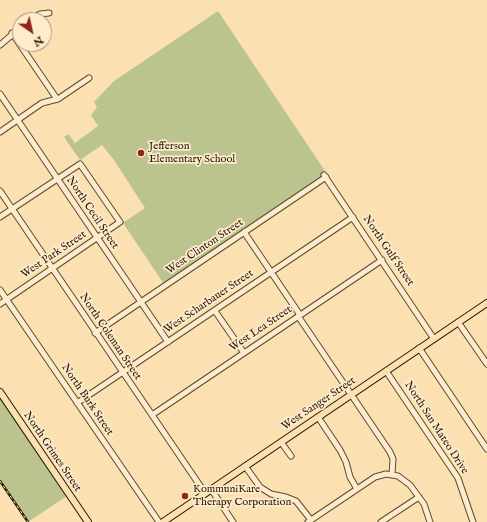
<!DOCTYPE html>
<html>
<head>
<meta charset="utf-8">
<style>
	body { margin:0 }
	#map { position:relative; width:487px; height:522px; overflow:hidden; background:#fbe0b1; font-family:"IM FELL English",serif }
	canvas { display:block }
	.north { position:absolute; left:12px; top:12px; width:40px; height:40px; box-sizing:border-box; background:#fcebcc; border:1px solid #a8977c; border-radius:50%; rotate:146deg; font-size:11px; font-weight:700; line-height:16px; text-align:center; color:#2a1803 }
	.north::after { content:''; display:block; margin:auto; width:14px; height:18px; background:#8f2418; clip-path:polygon(50% 0,100% 100%,50% 72%,0 100%) }
</style>
</head>
<body>
<div id="map">
<canvas width="487" height="522"></canvas>
<div class="north">N</div>
</div>
<script>
const context = document.querySelector('canvas').getContext('2d');
context.lineJoin = 'round';
function fillPath(path, color) {
  context.fillStyle = color;
  context.fill(path, 'evenodd');
}
function shape(rows) {
  const path = new Path2D();
  for (const r of rows) {
    path.moveTo(r[0], r[1]);
    for (let i = 2; i < r.length; i += 2) path.lineTo(r[i], r[i + 1]);
  }
  return path;
}
function trace(path, color, width, dash) {
  context.strokeStyle = color;
  context.lineWidth = width;
  context.lineCap = dash ? 'butt' : 'round';
  context.setLineDash(dash || []);
  context.stroke(path);
}
function drawText(font, color, halo, rows, align = 'center') {
  context.font = font + ' "IM FELL English",serif';
  context.lineWidth = 3.5;
  context.setLineDash([]);
  context.textBaseline = 'middle';
  context.strokeStyle = halo;
  context.fillStyle = color;
  for (const [text, x, y, turn = 0] of rows) {
    context.save();
    context.translate(x, y);
    context.rotate((+turn || 0) * Math.PI / 180);
    context.textAlign = isNaN(turn) ? turn : align;
    if (halo) context.strokeText(text, 0, 0);
    context.fillText(text, 0, 0);
    context.restore();
  }
}
fillPath(shape([
	[218,11,327,174,164,284,123,223,145,208,114,160,102,145,80,160,64,137,68,134,75,143,98,126,91,115,97,107,94,102,114,81],
	[0,398,67,496,28,522,0,481]
]), '#bbc38f');
const minor = shape([
	[31,20,40,14,49,13],
	[12,33,57,99],
	[0,45,20,28],
	[0,94,168,342],
	[0,132,42,103,58,99,89,78],
	[324,175,434,339],
	[0,191,205,493],
	[0,217,80,164,120,222,0,304],
	[244,232,300,315],
	[0,290,159,522],
	[215,311,244,353],
	[298,316,390,452,393,459,392,474],
	[458,322,487,364],
	[95,333,326,177],
	[419,348,487,449],
	[386,371,458,478,473,522],
	[77,403,353,217],
	[152,415,382,260],
	[318,417,340,450,346,462,350,477,357,489],
	[281,442,291,456],
	[245,466,260,487,271,494,286,497,296,501,311,520],
	[211,489,233,522],
	[308,522,375,477,386,474,398,476,410,485,424,504,430,522],
	[381,522,419,497]
]);
const major = shape([
	[0,392,88,522],
	[163,522,487,303]
]);
trace(minor, '#5e4a2e', 7);
trace(major, '#2a1803', 8);
trace(minor, '#fcebcc', 5);
trace(major, '#fbe0b1', 6);
const rail = shape([
	[0,481,28,522]
]);
trace(rail, '#2a1803', 2.5);
trace(rail, '#fcebcc', 1, [3]);
for (const [x, y, r, color] of [
	[141,153,4,"#8f2418"],
	[185,496,4,"#8f2418"]
]) {
  const dot = new Path2D();
  dot.arc(x, y, r, 0, 2 * Math.PI);
  context.fillStyle = color;
  context.fill(dot);
  trace(dot, '#fcebcc', 1.5);
}
drawText('11px', '#2a1803', '#fcebcc', [
	["Jefferson",149,147],
	["Elementary School",149,160],
	["KommuniKare",193,490],
	["Therapy Corporation",193,503]
], 'left');
drawText('11px', '#2a1803', '#fcebcc', [
	["North Cecil Street",92,213,56],
	["West Clinton Street",205,247,-34],
	["North Gulf Street",388,251,56],
	["West Park Street",54,255,-34],
	["West Scharbauer Street",209,302,-34],
	["West Lea Street",261,329,-34],
	["North Coleman Street",110,337,56],
	["North Burk Street",87,400,56],
	["West Sanger Street",319,404,-34],
	["North San Mateo Drive",436,428,57],
	["North Grimes Street",52,452,56]
]);
</script>
</body>
</html>
